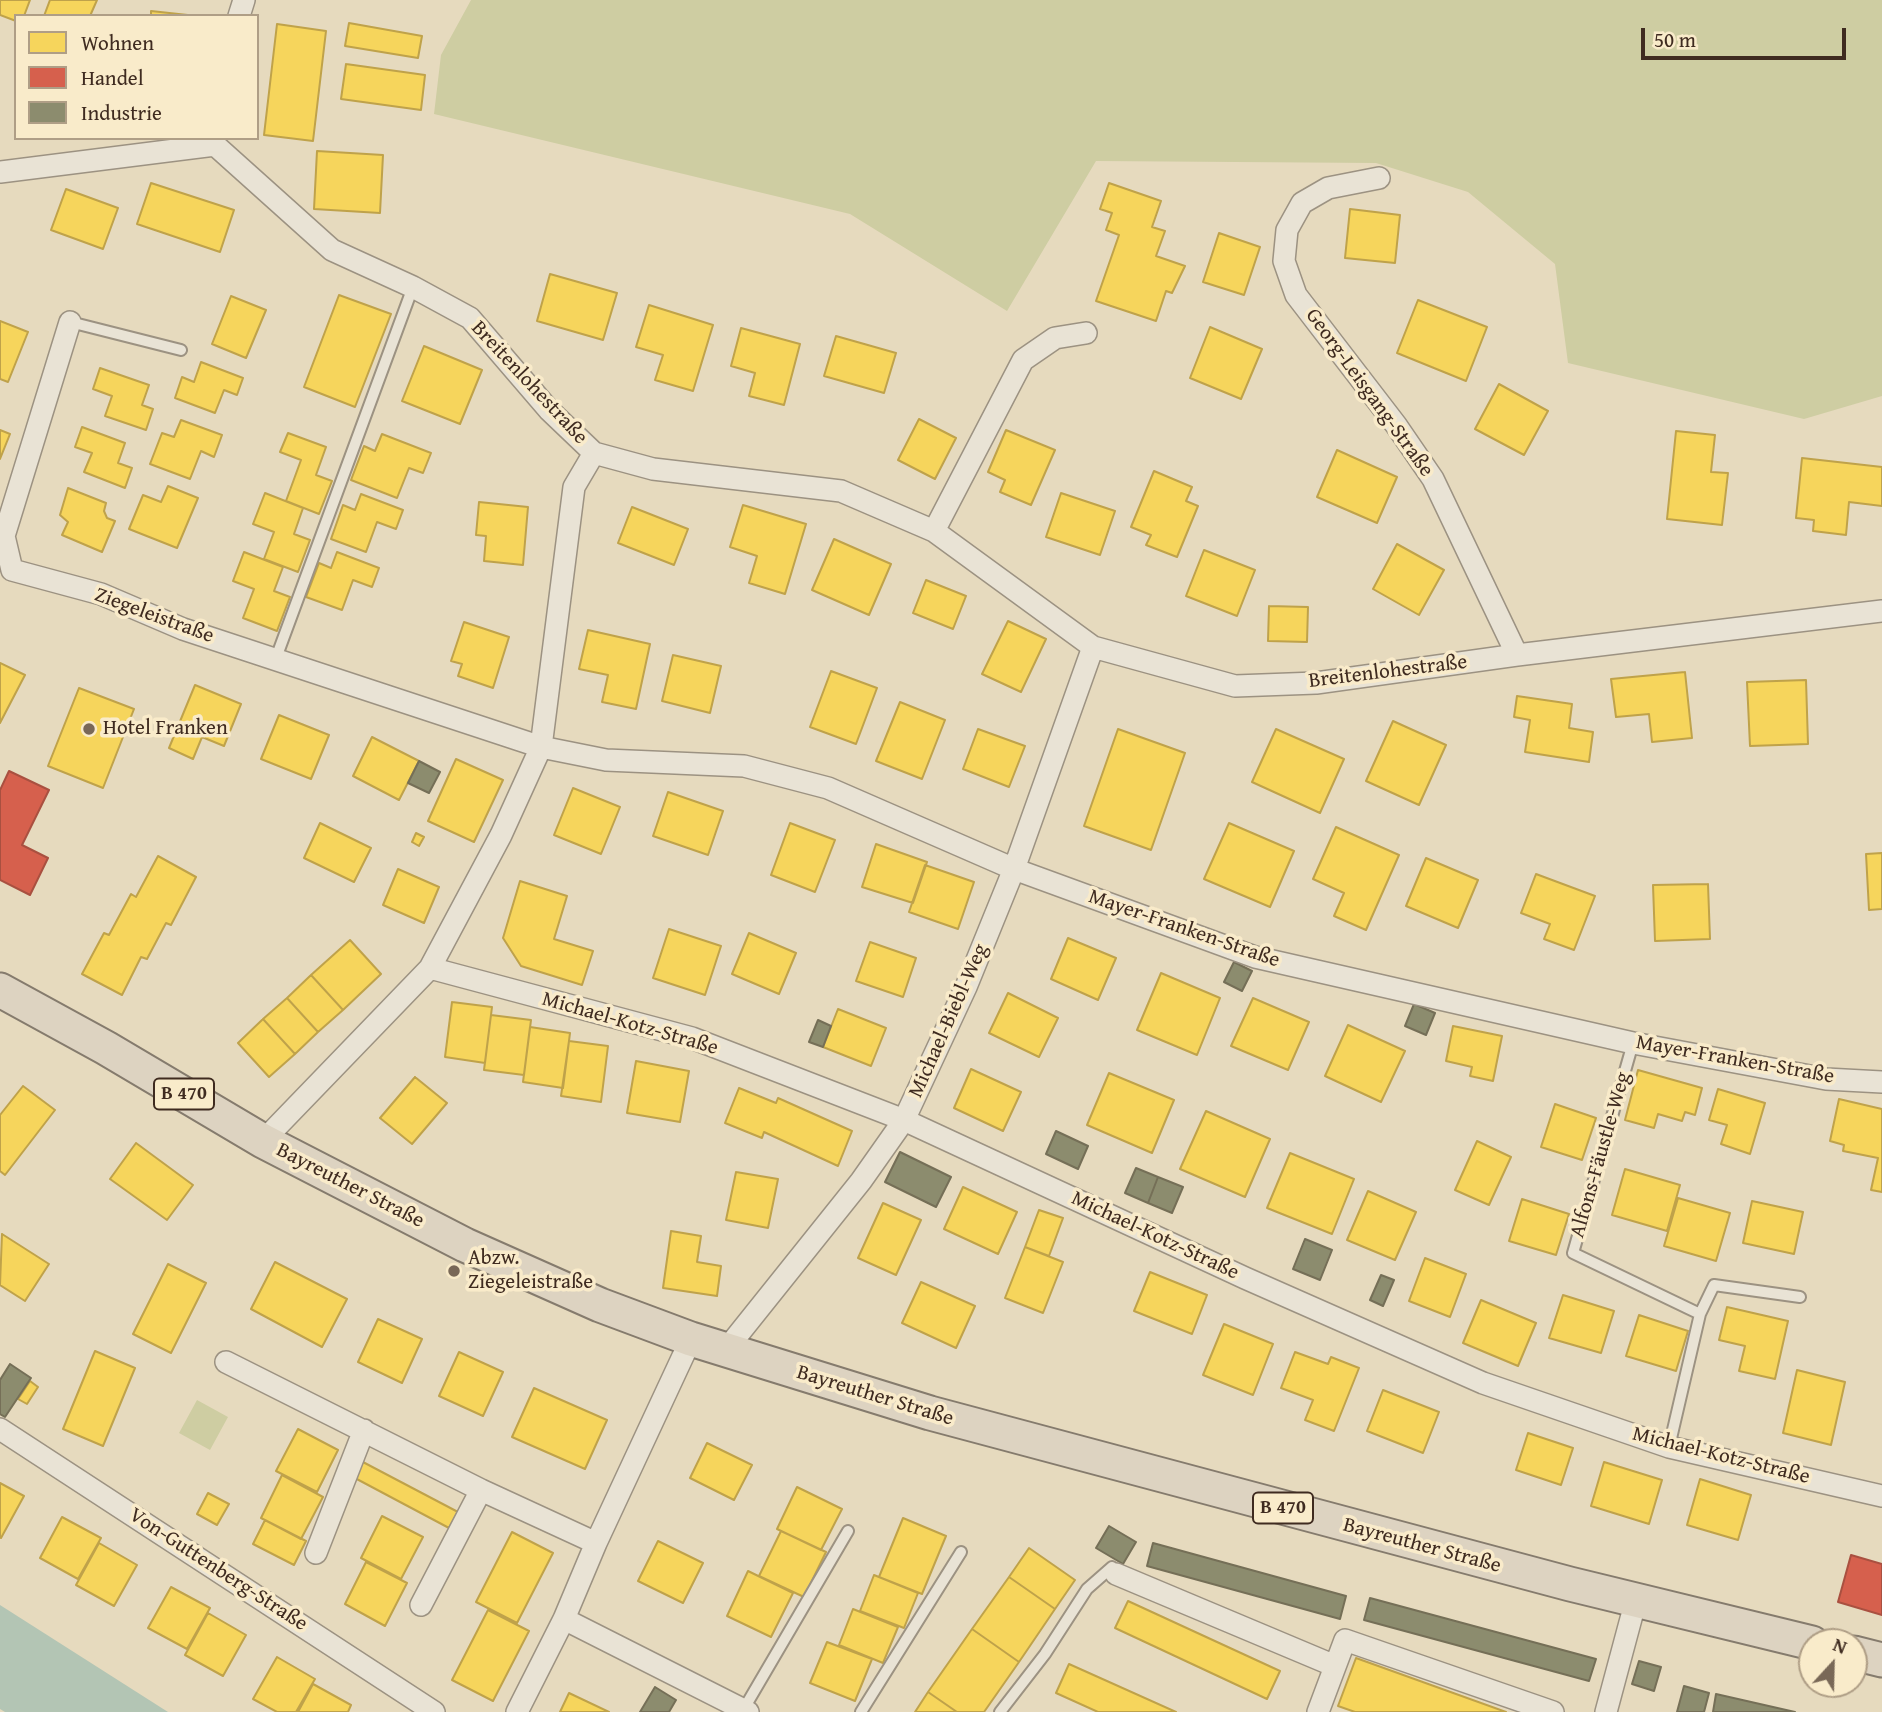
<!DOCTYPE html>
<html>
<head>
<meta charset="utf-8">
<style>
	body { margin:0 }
	#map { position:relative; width:1882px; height:1712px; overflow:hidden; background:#e6dabe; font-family:"Gentium Book Plus",serif }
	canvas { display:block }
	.legend { position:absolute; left:14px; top:14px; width:245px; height:126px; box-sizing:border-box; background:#f9ebca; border:2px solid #af9e86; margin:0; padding:9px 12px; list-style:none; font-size:21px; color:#3f2b20 }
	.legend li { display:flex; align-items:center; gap:14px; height:35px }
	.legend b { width:35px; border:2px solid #af9e86 }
	.north { position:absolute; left:1798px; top:1628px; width:70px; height:70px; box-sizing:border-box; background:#f9ebca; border:2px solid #af9e86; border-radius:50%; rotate:22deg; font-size:19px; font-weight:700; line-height:28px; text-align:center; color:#3f2b20 }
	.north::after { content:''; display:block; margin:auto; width:24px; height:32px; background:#796857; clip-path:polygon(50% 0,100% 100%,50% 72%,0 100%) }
	.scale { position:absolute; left:1641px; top:28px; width:205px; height:32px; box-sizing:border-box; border:4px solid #3f2b20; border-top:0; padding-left:9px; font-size:21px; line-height:24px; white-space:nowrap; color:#3f2b20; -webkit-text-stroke:5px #f9ebca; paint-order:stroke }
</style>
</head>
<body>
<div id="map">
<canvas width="1882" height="1712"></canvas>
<ul class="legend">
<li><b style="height:19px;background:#f6d55c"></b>Wohnen</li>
<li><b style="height:19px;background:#d6604d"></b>Handel</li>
<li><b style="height:19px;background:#8c8c6e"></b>Industrie</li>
</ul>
<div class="north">N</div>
<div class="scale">50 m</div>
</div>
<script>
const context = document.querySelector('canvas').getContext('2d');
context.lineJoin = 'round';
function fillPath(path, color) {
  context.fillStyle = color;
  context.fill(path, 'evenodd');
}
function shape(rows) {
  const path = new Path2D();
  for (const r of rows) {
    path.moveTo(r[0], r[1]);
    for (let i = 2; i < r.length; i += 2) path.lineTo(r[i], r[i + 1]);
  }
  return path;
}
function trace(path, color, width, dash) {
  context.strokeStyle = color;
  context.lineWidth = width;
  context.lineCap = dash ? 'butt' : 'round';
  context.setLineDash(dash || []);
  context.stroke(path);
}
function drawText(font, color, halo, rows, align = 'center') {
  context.font = font + ' "Gentium Book Plus",serif';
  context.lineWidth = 7;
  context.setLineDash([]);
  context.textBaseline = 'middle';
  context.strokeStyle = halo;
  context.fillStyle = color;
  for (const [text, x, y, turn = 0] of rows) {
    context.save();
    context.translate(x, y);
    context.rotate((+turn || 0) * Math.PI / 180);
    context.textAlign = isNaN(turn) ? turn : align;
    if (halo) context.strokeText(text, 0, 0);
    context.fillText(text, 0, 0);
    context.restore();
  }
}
fillPath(shape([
	[471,0,1882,0,1882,396,1804,419,1568,363,1555,264,1468,192,1376,163,1096,161,1007,311,850,214,434,114,441,55],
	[197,1400,228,1417,210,1450,179,1433]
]), '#cecda2');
fillPath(shape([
	[0,1605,168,1712,5,1712,0,1709]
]), '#b3c5b4');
const homes = shape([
	[0,0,30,0,24,16,16,16,16,21,0,15,0,0],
	[50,0,97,0,90,16,44,16,50,0],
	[151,11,197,16,151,16,151,11],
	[349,23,422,36,418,58,345,46,349,23],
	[277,24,326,31,313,141,264,135,277,24],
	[346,64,425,75,421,110,341,99,346,64],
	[317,151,383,155,380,213,314,209,317,151],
	[151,183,234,210,220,252,137,224,151,183],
	[1109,183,1161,201,1152,227,1165,231,1156,256,1185,266,1172,293,1166,291,1156,321,1096,301,1119,235,1106,230,1112,213,1100,209,1109,183],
	[66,189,118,208,103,249,51,230,66,189],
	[1350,209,1400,215,1395,263,1345,258,1350,209],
	[1219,233,1260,247,1244,295,1203,282,1219,233],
	[550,274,617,293,603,340,537,321,550,274],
	[339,295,391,314,355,407,304,387,339,295],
	[231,296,266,310,246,358,212,344,231,296],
	[1418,300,1487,327,1466,381,1397,353,1418,300],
	[649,305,713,325,693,391,655,380,663,355,636,347,649,305],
	[0,321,28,332,8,382,0,379,0,321],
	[1210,327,1262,349,1241,399,1190,378,1210,327],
	[741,328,800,344,784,405,749,396,755,373,731,366,741,328],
	[836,336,896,353,884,393,824,376,836,336],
	[424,346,482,370,460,424,402,401,424,346],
	[201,362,243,378,237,395,224,390,215,413,175,398,182,377,194,382,201,362],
	[100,368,149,385,142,405,153,409,146,430,105,416,112,396,93,389,100,368],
	[1499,384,1548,411,1524,455,1475,429,1499,384],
	[919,419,956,438,935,479,898,460,919,419],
	[181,420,222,435,214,457,201,451,190,479,150,464,162,433,174,437,181,420],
	[82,427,125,443,118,463,132,468,125,488,84,472,92,453,75,447,82,427],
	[0,430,10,434,0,459,0,430],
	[1006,430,1055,450,1031,505,1000,492,1005,480,988,472,1006,430],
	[1676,431,1715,435,1711,472,1728,473,1722,525,1667,519,1676,431],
	[288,433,326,447,316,475,332,481,319,514,286,501,301,460,280,452,288,433],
	[382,434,431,453,423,473,409,468,397,498,351,480,364,446,375,451,382,434],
	[1337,450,1397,477,1377,523,1317,497,1337,450],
	[1802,458,1882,467,1882,506,1849,502,1846,535,1813,531,1814,520,1796,518,1802,458],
	[1154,471,1192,487,1186,501,1198,506,1177,557,1146,545,1151,535,1131,527,1154,471],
	[168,486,198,498,177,548,129,529,143,495,161,502,168,486],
	[68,488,106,503,104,511,107,518,115,521,102,552,62,535,68,522,60,515,68,488],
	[265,493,303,508,294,534,310,540,298,572,264,559,274,532,253,524,265,493],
	[1061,493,1115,511,1100,555,1046,537,1061,493],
	[361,494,403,510,396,529,377,522,366,552,331,539,343,505,355,510,361,494],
	[479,502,528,507,523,565,484,561,486,536,476,535,479,502],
	[743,505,806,524,785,594,749,583,757,556,730,547,743,505],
	[632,507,688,529,674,565,618,543,632,507],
	[834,539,891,564,869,615,812,590,834,539],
	[1397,544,1444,570,1419,615,1373,589,1397,544],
	[1204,550,1255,570,1237,616,1186,596,1204,550],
	[244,552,283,567,274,591,290,597,277,631,243,618,254,589,233,581,244,552],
	[337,552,379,568,372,587,353,580,342,610,306,597,319,563,331,568,337,552],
	[926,580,966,596,953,629,913,613,926,580],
	[1269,606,1308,607,1307,642,1268,641,1269,606],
	[1008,621,1046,639,1021,692,982,674,1008,621],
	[464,622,509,637,493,688,458,676,462,664,451,661,464,622],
	[588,630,650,644,636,709,602,702,608,675,579,669,588,630],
	[673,655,721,666,710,713,662,701,673,655],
	[0,663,25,675,0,723,0,663],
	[831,671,877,688,856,744,810,727,831,671],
	[1685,672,1692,738,1652,742,1649,714,1616,717,1611,679,1685,672],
	[1806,680,1808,744,1750,746,1747,682,1806,680],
	[195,685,241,704,224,746,202,737,193,759,169,748,195,685],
	[79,688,134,709,103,788,48,766,79,688],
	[1517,696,1572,704,1569,728,1593,732,1589,762,1525,752,1530,720,1514,717,1517,696],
	[900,702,945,720,922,779,876,761,900,702],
	[279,715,329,735,311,779,261,759,279,715],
	[1393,721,1446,745,1419,805,1366,781,1393,721],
	[978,729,1025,746,1009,787,963,769,978,729],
	[1118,729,1185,753,1151,850,1084,826,1118,729],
	[1276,729,1344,759,1320,813,1252,782,1276,729],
	[372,737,419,761,399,800,353,776,372,737],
	[456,759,503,780,474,842,428,821,456,759],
	[573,788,620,807,601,854,554,835,573,788],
	[668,792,723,811,708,855,653,836,668,792],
	[320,823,371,848,354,882,304,858,320,823],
	[790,823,835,840,815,892,771,875,790,823],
	[1229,823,1294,851,1270,907,1204,879,1229,823],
	[1336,827,1399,855,1366,930,1334,916,1344,893,1313,879,1336,827],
	[416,833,424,837,419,846,412,842,416,833],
	[876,844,927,862,913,903,862,887,876,844],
	[1882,853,1882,909,1869,910,1866,854,1882,853],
	[158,856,196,877,171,925,166,923,147,959,141,957,122,995,82,974,104,933,109,935,131,894,136,897,158,856],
	[1426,858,1478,880,1458,928,1406,906,1426,858],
	[925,865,974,882,958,929,909,912,925,865],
	[398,869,439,887,424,923,383,905,398,869],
	[1536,874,1595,896,1574,950,1544,939,1550,924,1521,913,1536,874],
	[520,881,567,896,554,939,593,951,582,985,521,966,503,938,520,881],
	[1708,884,1710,939,1655,941,1653,885,1708,884],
	[669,929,721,946,705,995,653,978,669,929],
	[749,933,796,953,779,994,732,974,749,933],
	[1068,938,1116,958,1098,1000,1051,979,1068,938],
	[350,940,381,974,343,1010,311,975,350,940],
	[870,942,916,958,903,997,856,981,870,942],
	[1161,973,1220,998,1197,1055,1137,1030,1161,973],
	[311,975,343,1010,318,1032,287,998,311,975],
	[1008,993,1058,1018,1039,1057,989,1033,1008,993],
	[287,998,318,1032,295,1054,263,1019,287,998],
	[1253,998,1309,1022,1288,1070,1231,1046,1253,998],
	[452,1002,492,1007,485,1063,445,1057,452,1002],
	[838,1009,886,1028,871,1066,823,1047,838,1009],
	[491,1015,531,1020,524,1075,484,1070,491,1015],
	[263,1019,295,1054,269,1077,238,1043,263,1019],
	[1348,1025,1405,1051,1381,1102,1325,1076,1348,1025],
	[1453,1026,1502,1036,1493,1081,1470,1076,1472,1067,1446,1061,1453,1026],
	[530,1027,570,1033,563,1088,523,1082,530,1027],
	[569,1041,608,1046,601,1102,561,1096,569,1041],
	[636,1061,689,1071,680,1122,627,1113,636,1061],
	[971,1069,1021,1092,1003,1131,954,1108,971,1069],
	[1638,1070,1702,1088,1695,1115,1685,1112,1682,1121,1658,1114,1654,1128,1625,1120,1638,1070],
	[1109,1073,1174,1100,1152,1153,1087,1125,1109,1073],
	[415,1077,447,1103,412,1144,380,1118,415,1077],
	[23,1086,55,1110,5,1175,0,1171,0,1115,23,1086],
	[739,1088,776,1103,778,1098,852,1131,838,1166,764,1132,762,1138,725,1123,739,1088],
	[1718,1089,1765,1103,1750,1154,1721,1144,1727,1125,1709,1120,1718,1089],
	[1839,1099,1882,1109,1882,1192,1871,1190,1878,1158,1843,1151,1844,1145,1830,1141,1839,1099],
	[1555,1104,1596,1118,1582,1160,1541,1147,1555,1104],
	[1206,1111,1270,1139,1245,1197,1180,1169,1206,1111],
	[1477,1141,1511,1157,1489,1205,1455,1190,1477,1141],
	[136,1143,193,1185,167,1220,110,1179,136,1143],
	[1290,1153,1354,1179,1332,1234,1267,1208,1290,1153],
	[1625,1169,1680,1185,1667,1231,1612,1215,1625,1169],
	[736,1172,778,1179,768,1228,726,1220,736,1172],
	[963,1187,1017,1212,998,1254,944,1229,963,1187],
	[1368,1191,1416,1212,1395,1260,1347,1240,1368,1191],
	[1678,1198,1730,1213,1716,1261,1664,1246,1678,1198],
	[1522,1199,1569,1214,1556,1255,1509,1241,1522,1199],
	[1752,1201,1803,1212,1794,1254,1743,1243,1752,1201],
	[883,1203,921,1220,896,1275,858,1258,883,1203],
	[1039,1210,1063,1218,1049,1256,1025,1247,1039,1210],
	[671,1231,701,1236,697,1262,721,1266,717,1296,663,1288,671,1231],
	[2,1234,49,1264,25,1301,0,1285,2,1234],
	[1025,1247,1063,1262,1043,1313,1005,1298,1025,1247],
	[1425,1258,1466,1274,1450,1317,1409,1301,1425,1258],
	[275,1262,347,1299,322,1347,251,1309,275,1262],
	[168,1264,206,1283,171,1353,133,1334,168,1264],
	[1150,1272,1207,1295,1192,1334,1134,1311,1150,1272],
	[921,1282,975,1306,956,1348,902,1323,921,1282],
	[1563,1295,1614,1311,1601,1353,1549,1338,1563,1295],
	[1481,1300,1536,1323,1518,1366,1463,1343,1481,1300],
	[1727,1307,1788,1321,1775,1379,1739,1371,1745,1346,1719,1340,1727,1307],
	[1639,1315,1688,1331,1676,1371,1626,1356,1639,1315],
	[378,1319,422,1339,402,1383,358,1362,378,1319],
	[1224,1324,1273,1344,1253,1395,1203,1375,1224,1324],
	[95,1351,135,1368,103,1446,63,1429,95,1351],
	[459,1352,503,1372,483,1416,439,1396,459,1352],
	[1295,1352,1328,1364,1331,1357,1359,1368,1334,1431,1305,1420,1313,1400,1281,1388,1295,1352],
	[1797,1370,1845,1382,1831,1445,1783,1433,1797,1370],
	[30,1381,38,1387,27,1404,18,1399,30,1381],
	[534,1388,607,1420,585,1469,512,1437,534,1388],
	[1383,1390,1439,1412,1423,1453,1367,1431,1383,1390],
	[298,1429,338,1450,317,1492,276,1471,298,1429],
	[1528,1433,1573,1448,1561,1485,1516,1470,1528,1433],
	[707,1443,752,1465,734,1500,690,1478,707,1443],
	[361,1461,458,1512,449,1528,353,1477,361,1461],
	[1604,1462,1662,1480,1649,1524,1591,1506,1604,1462],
	[282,1475,323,1497,301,1539,261,1518,282,1475],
	[1700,1479,1751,1495,1738,1540,1687,1525,1700,1479],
	[0,1483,24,1496,1,1538,0,1537,0,1483],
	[797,1487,842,1509,821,1550,777,1529,797,1487],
	[208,1493,229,1504,217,1525,197,1514,208,1493],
	[382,1516,423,1537,401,1579,361,1558,382,1516],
	[62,1517,101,1538,78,1579,40,1558,62,1517],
	[903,1518,946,1536,922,1594,879,1577,903,1518],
	[265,1520,306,1541,294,1565,253,1544,265,1520],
	[781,1531,826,1552,804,1597,759,1576,781,1531],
	[512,1532,553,1553,517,1623,476,1602,512,1532],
	[658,1541,703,1563,683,1603,638,1581,658,1541],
	[99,1543,137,1565,114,1606,76,1585,99,1543],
	[1029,1548,1075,1580,1055,1609,1009,1577,1029,1548],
	[366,1562,407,1583,385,1626,345,1604,366,1562],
	[748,1571,793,1593,771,1637,727,1616,748,1571],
	[874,1575,918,1593,904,1628,860,1611,874,1575],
	[1009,1577,1055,1609,1019,1662,972,1629,1009,1577],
	[171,1587,210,1608,187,1649,148,1628,171,1587],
	[1128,1601,1280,1671,1267,1699,1115,1628,1128,1601],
	[853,1609,898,1627,883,1663,839,1645,853,1609],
	[488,1610,529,1631,493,1701,452,1680,488,1610],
	[208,1613,246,1635,223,1676,185,1655,208,1613],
	[972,1629,1019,1662,984,1712,957,1712,928,1692,972,1629],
	[827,1642,872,1659,855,1701,810,1683,827,1642],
	[277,1657,315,1679,296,1712,277,1712,253,1699,277,1657],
	[1356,1658,1506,1712,1355,1712,1338,1706,1356,1658],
	[1069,1664,1176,1712,1098,1712,1056,1693,1069,1664],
	[313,1684,351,1705,348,1712,298,1712,313,1684],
	[928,1692,957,1712,915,1712,928,1692],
	[569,1693,609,1712,560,1712,569,1693]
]);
fillPath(homes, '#f6d55c');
trace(homes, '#bfa24a', 2);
const shops = shape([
	[9,771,49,790,22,845,48,858,30,895,0,880,0,790,9,771],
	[1851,1555,1882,1564,1882,1615,1838,1602,1851,1555]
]);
fillPath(shops, '#d6604d');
trace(shops, '#a95040', 2);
const industry = shape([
	[419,761,440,772,429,793,408,783,419,761],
	[1234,962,1252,971,1242,991,1224,982,1234,962],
	[1414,1004,1435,1013,1426,1035,1405,1026,1414,1004],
	[818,1020,831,1026,823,1047,809,1042,818,1020],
	[1056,1131,1088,1146,1078,1169,1046,1154,1056,1131],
	[900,1152,951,1177,936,1207,885,1182,900,1152],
	[1136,1168,1158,1177,1148,1203,1125,1193,1136,1168],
	[1158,1177,1183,1187,1172,1213,1148,1203,1158,1177],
	[1305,1239,1332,1250,1320,1280,1293,1269,1305,1239],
	[1381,1275,1394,1280,1383,1306,1370,1300,1381,1275],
	[10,1364,31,1378,5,1417,0,1414,0,1380,10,1364],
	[1109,1526,1136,1542,1123,1564,1096,1548,1109,1526],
	[1153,1543,1346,1596,1340,1619,1147,1566,1153,1543],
	[1370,1598,1596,1659,1589,1681,1364,1620,1370,1598],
	[1639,1661,1661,1667,1654,1691,1632,1684,1639,1661],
	[1684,1686,1709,1693,1704,1712,1677,1712,1684,1686],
	[655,1687,676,1700,669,1712,640,1712,655,1687],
	[1716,1694,1795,1712,1713,1712,1716,1694]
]);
fillPath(industry, '#8c8c6e');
trace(industry, '#756f57', 2);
const lane = shape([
	[70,322,181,350],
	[276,658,413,287],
	[1633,1043,1573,1253,1700,1314,1669,1447],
	[1700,1314,1714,1285,1800,1297],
	[742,1712,848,1531],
	[861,1712,961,1552],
	[1000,1712,1045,1654,1087,1589,1112,1567]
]);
const street = shape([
	[239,16,244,0],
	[0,172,215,145,332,250,413,287,470,318,549,410,594,453,653,469,841,491,934,531,1093,647,1235,686,1316,683,1517,655,1882,611],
	[1379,178,1328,188,1302,203,1287,230,1284,261,1296,295,1396,425,1433,479,1517,655],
	[70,322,4,536,12,570,101,594,183,629,541,747,606,760,744,766,828,788,1014,869,1255,957,1633,1043,1826,1079,1882,1082],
	[934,531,1023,360,1055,338,1086,333],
	[430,968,692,1038,904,1120,1245,1278,1483,1383,1669,1447,1882,1496],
	[263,1141,430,968,501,835,541,747,574,487,594,453],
	[725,1351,861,1181,904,1120,966,987,1014,869,1093,647],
	[226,1362,481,1490,596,1543],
	[0,1429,434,1712],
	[316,1553,364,1430],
	[1116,1574,1335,1666],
	[421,1605,481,1490],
	[564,1619,748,1712],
	[517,1712,564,1619,596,1543,691,1339],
	[1318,1712,1345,1640,1553,1712],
	[1606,1712,1636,1600]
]);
const primary = shape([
	[0,990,106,1048,263,1141,465,1245,600,1305,691,1339,930,1413,1570,1584,1812,1643],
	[1854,1653,1882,1660]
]);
trace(lane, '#9c9282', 14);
trace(street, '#9c9282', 24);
trace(primary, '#857b6d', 37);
trace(lane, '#e9e3d5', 10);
trace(street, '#e9e3d5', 21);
trace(primary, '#ddd3c1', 33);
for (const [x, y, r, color] of [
	[89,729,7,"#796857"],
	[454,1271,7,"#796857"]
]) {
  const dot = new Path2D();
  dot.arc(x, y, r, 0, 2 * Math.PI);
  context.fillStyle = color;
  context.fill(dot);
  trace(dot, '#f9ebca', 2.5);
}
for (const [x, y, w] of [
	[184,1094,60],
	[1283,1508,60]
]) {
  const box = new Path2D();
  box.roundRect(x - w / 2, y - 15.5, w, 31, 5);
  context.fillStyle = '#f9ebca';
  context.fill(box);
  trace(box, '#3f2b20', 2);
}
drawText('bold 19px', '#3f2b20', null, [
	["B 470",184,1094],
	["B 470",1283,1508]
]);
drawText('21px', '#3f2b20', '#f9ebca', [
	["Breitenlohestraße",529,383,47],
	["Georg-Leisgang-Straße",1369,393,54],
	["Ziegeleistraße",154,616,20],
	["Breitenlohestraße",1388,672,-7],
	["Mayer-Franken-Straße",1184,929,19],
	["Michael-Biebl-Weg",949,1021,-66],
	["Michael-Kotz-Straße",630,1024,16],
	["Mayer-Franken-Straße",1735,1060,10],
	["Alfons-Fäustle-Weg",1601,1155,-74],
	["Bayreuther Straße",350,1186,27],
	["Michael-Kotz-Straße",1155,1236,25],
	["Bayreuther Straße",875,1396,17],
	["Michael-Kotz-Straße",1721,1456,14],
	["Bayreuther Straße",1422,1546,15],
	["Von-Guttenberg-Straße",218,1570,33]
]);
drawText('21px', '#3f2b20', '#f9ebca', [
	["Hotel Franken",103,729],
	["Abzw.",468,1259],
	["Ziegeleistraße",468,1283]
], 'left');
</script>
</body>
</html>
